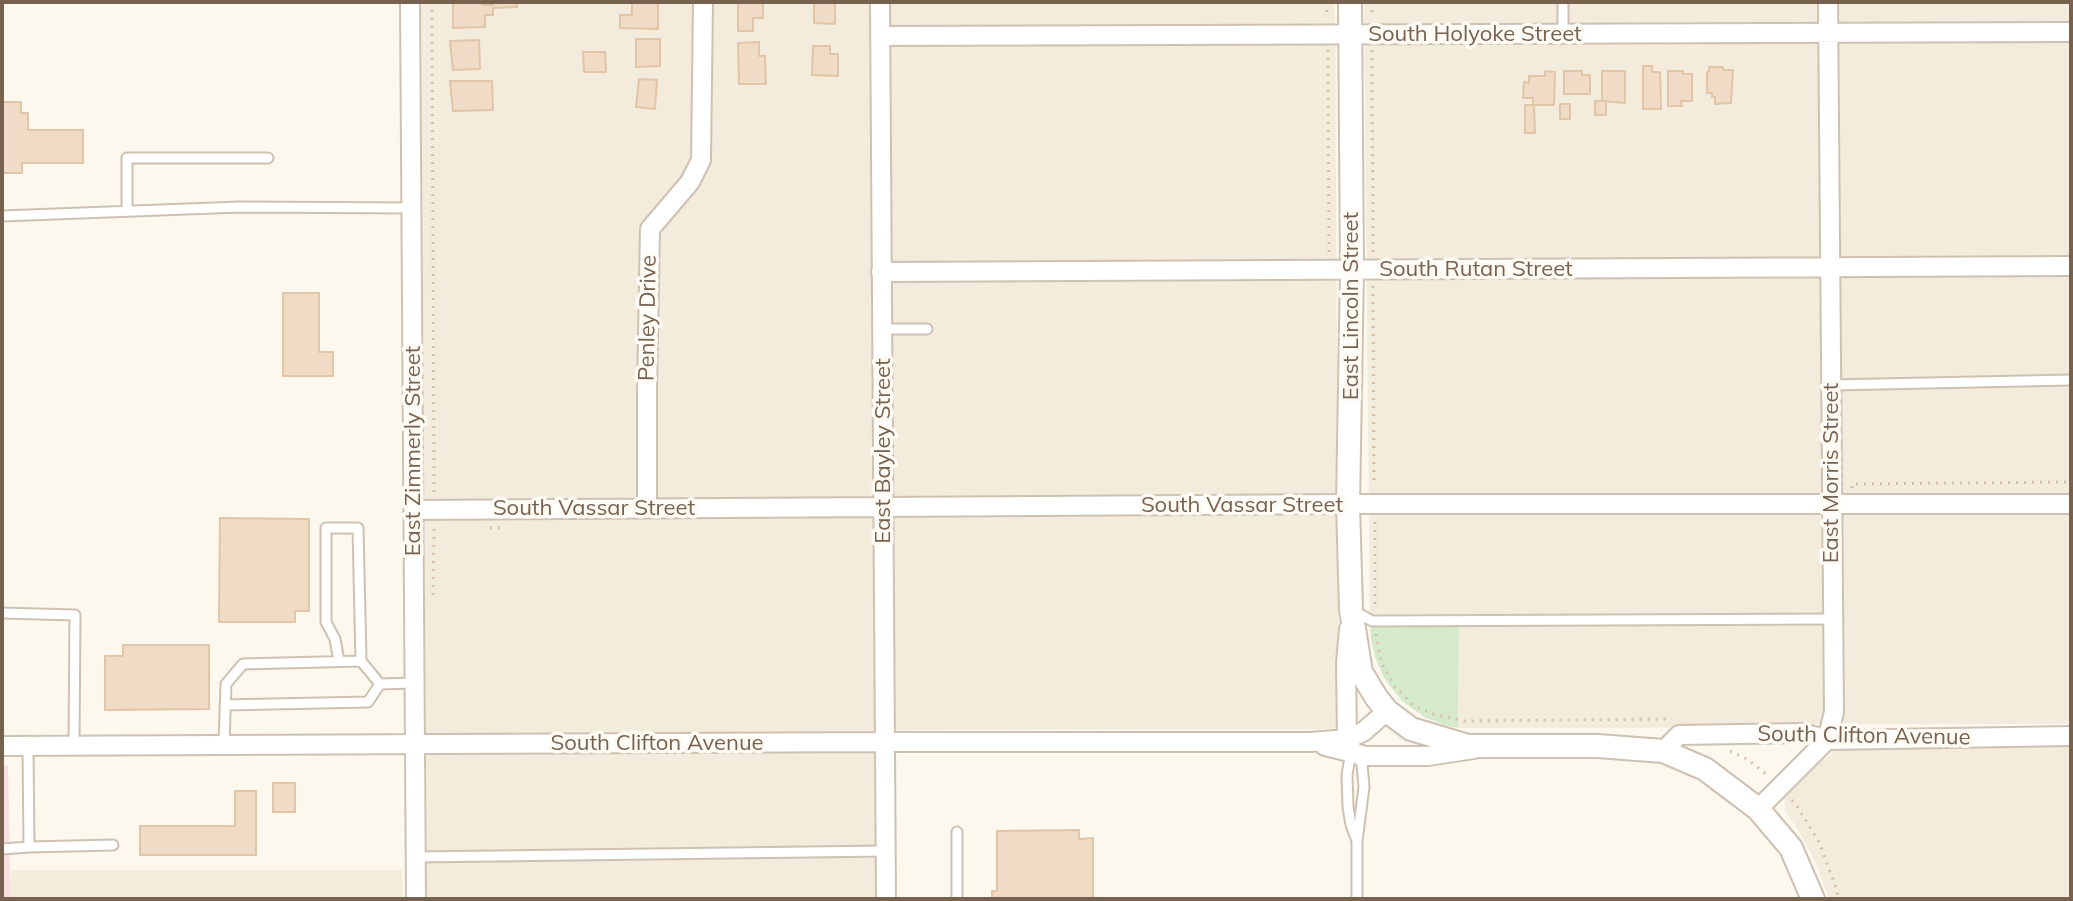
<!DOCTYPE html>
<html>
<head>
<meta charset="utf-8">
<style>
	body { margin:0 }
	#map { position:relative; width:2073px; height:901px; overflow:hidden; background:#fcf8ed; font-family:Mulish,sans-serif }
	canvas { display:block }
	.frame { position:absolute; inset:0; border:4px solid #776250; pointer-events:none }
</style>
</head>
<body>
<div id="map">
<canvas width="2073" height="901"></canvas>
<div class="frame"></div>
</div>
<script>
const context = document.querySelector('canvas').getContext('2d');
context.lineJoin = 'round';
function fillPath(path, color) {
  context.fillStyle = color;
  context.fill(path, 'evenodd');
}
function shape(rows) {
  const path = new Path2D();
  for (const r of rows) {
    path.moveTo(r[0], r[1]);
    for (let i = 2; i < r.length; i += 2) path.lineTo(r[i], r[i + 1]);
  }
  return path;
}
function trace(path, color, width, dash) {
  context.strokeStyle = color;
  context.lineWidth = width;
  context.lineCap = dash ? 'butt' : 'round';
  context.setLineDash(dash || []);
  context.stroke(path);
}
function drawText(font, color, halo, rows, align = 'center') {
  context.font = font + ' Mulish,sans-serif';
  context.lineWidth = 7;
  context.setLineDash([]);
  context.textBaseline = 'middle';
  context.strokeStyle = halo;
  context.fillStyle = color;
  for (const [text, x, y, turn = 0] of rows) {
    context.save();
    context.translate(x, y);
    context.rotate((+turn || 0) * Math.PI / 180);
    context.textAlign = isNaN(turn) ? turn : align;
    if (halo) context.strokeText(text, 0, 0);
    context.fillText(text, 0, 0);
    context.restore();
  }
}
fillPath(shape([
	[421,2,1335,2,1339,729,875,730,875,899,427,899],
	[1364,2,2071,2,2071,724,1817,724,1643,728,1458,728,1459,620,1370,620],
	[2071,747,2071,899,1829,899,1817,865,1797,828,1785,811,1784,795,1815,766,1834,752,1844,749],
	[11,870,402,870,403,899,11,899]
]), '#f3ebdc');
fillPath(shape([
	[2,765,8,765,11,899,2,899]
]), '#f9e1e1');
fillPath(shape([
	[1370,620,1459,620,1458,728,1444,725,1426,718,1402,701,1384,678,1375,657,1371,639]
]), '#d4eacb');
const building = shape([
	[453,2,482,2,482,5,493,5,493,2,517,2,517,7,493,8,493,15,485,15,485,27,453,28,453,2],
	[632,2,658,2,658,29,620,28,620,15,632,15,632,2],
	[738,2,763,2,763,18,753,18,753,31,738,31,738,2],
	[814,2,835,2,835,24,814,23,814,2],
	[636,39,660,39,660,66,636,67,636,39],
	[479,40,480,69,453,70,450,41,479,40],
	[759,42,759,56,765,56,766,84,739,84,738,43,759,42],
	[813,46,830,46,830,54,838,54,838,76,812,75,813,46],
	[583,52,605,52,606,72,584,72,583,52],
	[1643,66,1652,66,1652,72,1660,72,1661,109,1643,109,1643,66],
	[1709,67,1723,67,1723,70,1733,70,1731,103,1715,104,1715,97,1712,97,1712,93,1707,93,1707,72,1709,72,1709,67],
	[1545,71,1555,72,1554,105,1533,105,1533,98,1523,98,1524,82,1529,83,1529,76,1545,76,1545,71],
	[1564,71,1582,71,1582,75,1590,75,1590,94,1564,94,1564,71],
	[1602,71,1625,71,1625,103,1602,101,1602,71],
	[1668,71,1683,71,1683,74,1692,74,1692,101,1681,101,1682,106,1668,106,1668,71],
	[639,79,657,80,655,109,636,107,639,79],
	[450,81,492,81,493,110,453,111,450,81],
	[1595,101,1606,101,1606,115,1595,115,1595,101],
	[2,102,21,102,21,113,28,113,28,130,83,130,83,163,22,163,22,173,2,173,2,102],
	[1560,104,1570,104,1570,119,1560,119,1560,104],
	[1525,105,1533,105,1534,107,1535,133,1525,133,1525,105],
	[283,293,319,293,319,352,333,352,333,376,283,376,283,293],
	[220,518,309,519,309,611,295,611,295,622,219,622,220,518],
	[123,645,209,645,209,709,105,710,105,656,123,656,123,645],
	[273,783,295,783,295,812,273,812,273,783],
	[235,791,256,791,256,855,140,855,140,826,235,826,235,791],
	[1079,830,1079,839,1093,838,1093,899,992,899,992,891,997,891,997,831,1079,830]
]);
fillPath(building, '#f0dbc6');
trace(building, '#e2c4a7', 2);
const service = shape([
	[1563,2,1563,34],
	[127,211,127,158,268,158],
	[2,216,240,207,411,208],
	[882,329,927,329],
	[1831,385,2071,380],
	[1354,611,1372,621,1833,619],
	[2,613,75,615,74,745],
	[339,661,335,639,326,622,326,528,358,528,361,661],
	[380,684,414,683],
	[225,705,368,702,380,684],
	[224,744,226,684,243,664,361,661,380,684],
	[28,746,29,847,113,845],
	[957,832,957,899],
	[1357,841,1351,825,1348,807,1347,775,1349,763,1354,754,1362,764,1364,787,1357,841,1357,899],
	[2,849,29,847],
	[416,857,886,851]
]);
const minor = shape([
	[410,2,416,899],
	[880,2,886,899],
	[880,36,2071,32],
	[881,272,2071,266],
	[647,508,647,391,650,229,690,182,701,160,703,2],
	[414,510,1348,504,2071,504],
	[1349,629,1346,663,1347,739,1352,750],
	[2,746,885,742,1311,742,1347,739,1363,732,1387,711],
	[1325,746,1366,756,1428,756,1474,749],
	[1663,751,1679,735,1804,733,1827,740,2071,736],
	[1758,809,1827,740,1834,712,1828,2]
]);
const tertiary = shape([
	[1350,2,1352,270,1348,504,1351,610,1361,672,1376,697,1387,711,1411,729,1468,746,1598,746,1663,751,1705,769,1758,809,1791,848,1813,899]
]);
trace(service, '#cec1b2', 13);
trace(minor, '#cec1b2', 22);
trace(tertiary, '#cec1b2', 26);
trace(shape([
	[432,2,434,494],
	[1327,2,1327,18],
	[1372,2,1372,18],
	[1328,50,1329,254],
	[1372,50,1373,254],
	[1373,286,1374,486],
	[1852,488,1852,484,2071,482],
	[1375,522,1375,610],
	[490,528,500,528],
	[433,595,434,526],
	[1376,634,1381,662,1395,687,1414,706,1436,715,1465,721,1672,719],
	[1730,751,1747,759,1767,775],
	[1792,800,1797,806,1819,842,1837,890,1838,899]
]), '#d6bfa8', 3, [2, 6]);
trace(service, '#fff', 9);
trace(minor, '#fff', 18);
trace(tertiary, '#fff', 22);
drawText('22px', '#776250', '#fefbf4', [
	["South Holyoke Street",1475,34],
	["South Rutan Street",1476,269],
	["East Lincoln Street",1351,306,-90],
	["Penley Drive",648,318,-89],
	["East Zimmerly Street",413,451,-90],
	["East Bayley Street",883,451,-90],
	["East Morris Street",1831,473,-90],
	["South Vassar Street",1242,505],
	["South Vassar Street",594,508],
	["South Clifton Avenue",1864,736,1],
	["South Clifton Avenue",657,743]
]);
</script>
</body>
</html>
